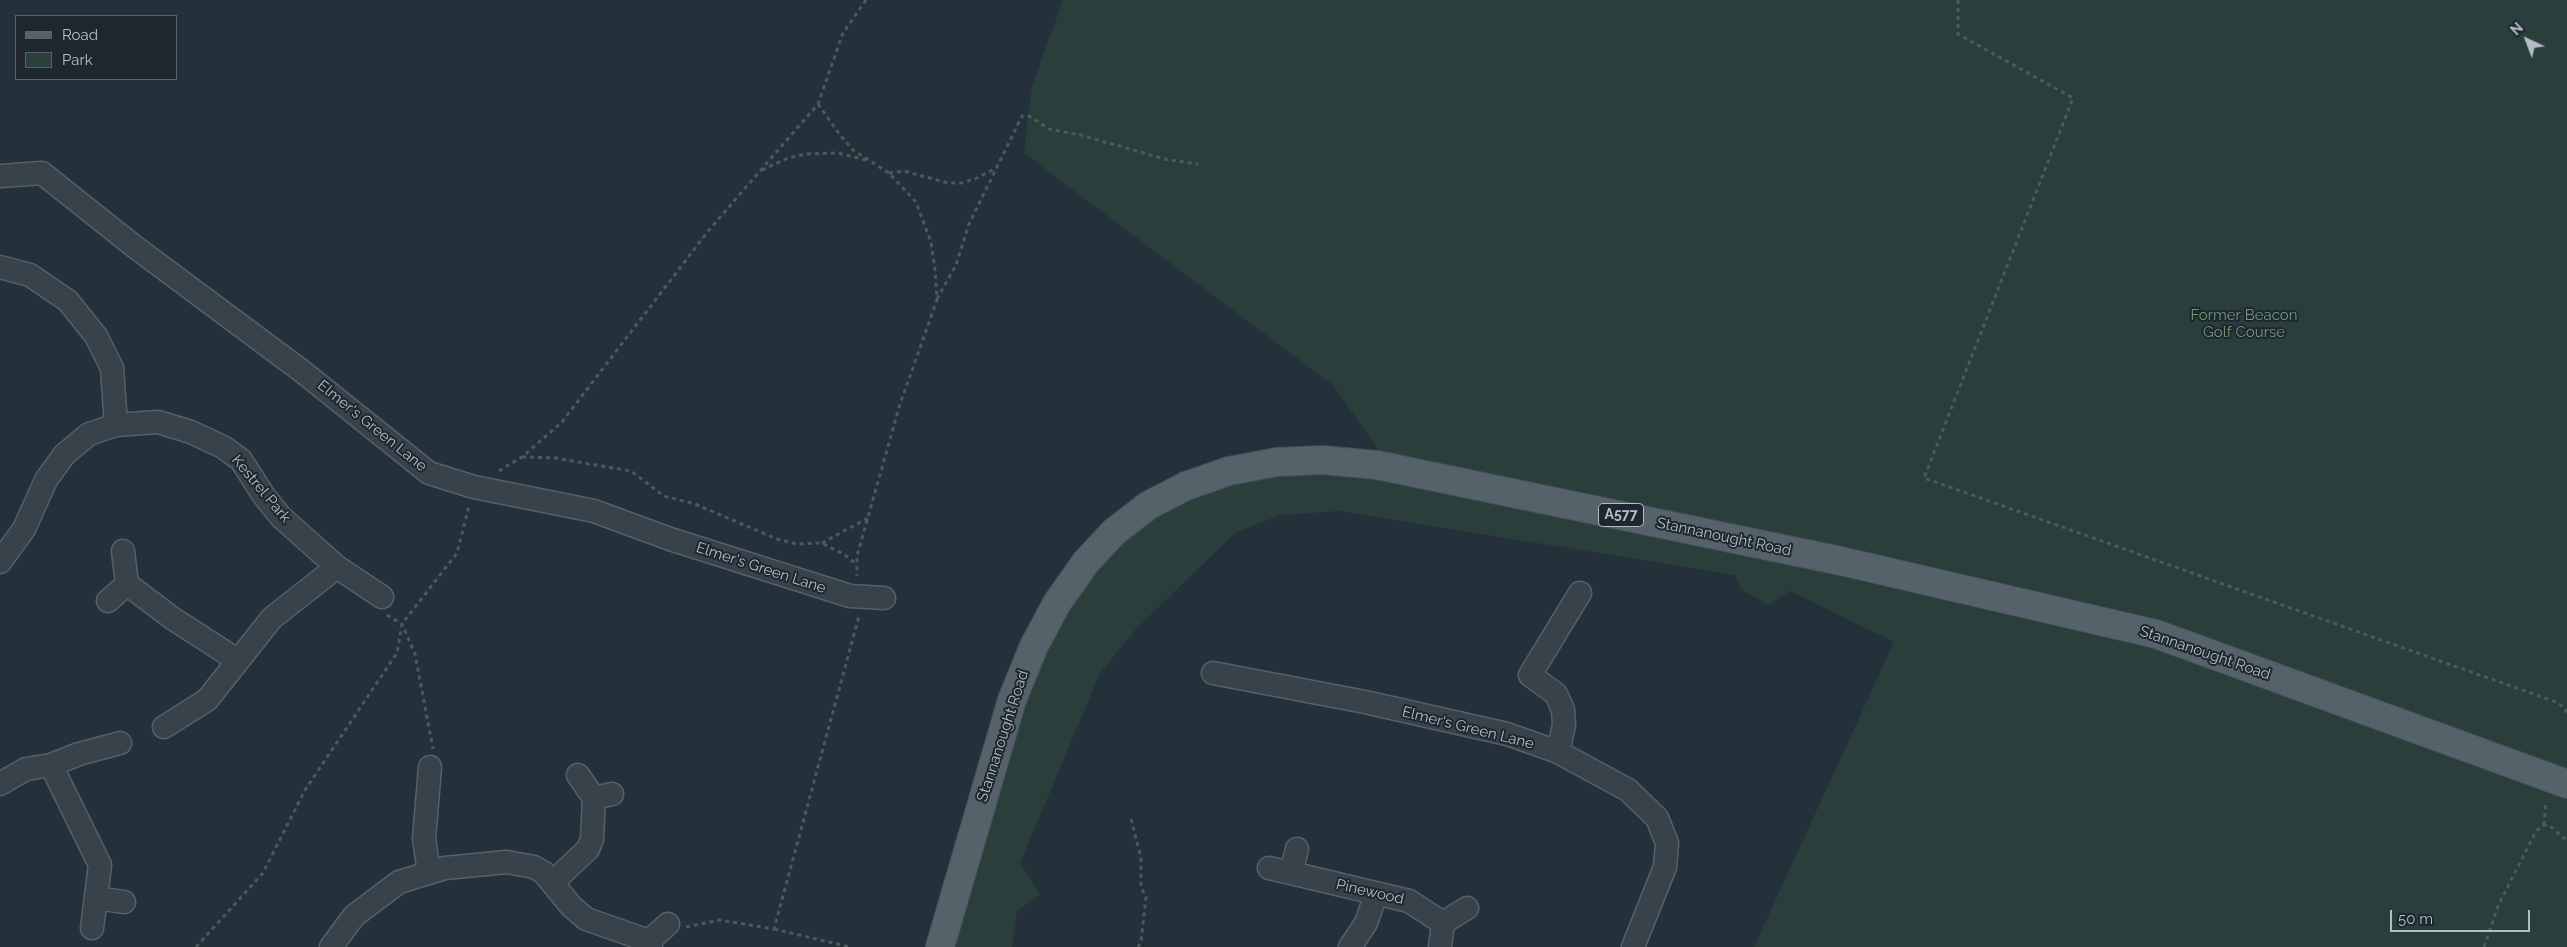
<!DOCTYPE html>
<html>
<head>
<meta charset="utf-8">
<style>
	body { margin:0 }
	#map { position:relative; width:2567px; height:947px; overflow:hidden; background:#25313a; font-family:Raleway,sans-serif }
	canvas { display:block }
	.legend { position:absolute; left:15px; top:15px; width:162px; height:65px; box-sizing:border-box; background:#1e272f; border:1px solid #5a636b; margin:0; padding:6px 9px; list-style:none; font-size:15px; color:#b4bdc6 }
	.legend li { display:flex; align-items:center; gap:10px; height:25px }
	.legend b { width:25px; border:1px solid #5a636b }
	.north { position:absolute; left:2502px; top:15px; width:50px; height:50px; -webkit-text-stroke:4px #1e272f; paint-order:stroke; rotate:317deg; font-size:14px; font-weight:700; line-height:20px; text-align:center; color:#b4bdc6 }
	.north::after { content:''; display:block; margin:auto; width:18px; height:22px; background:#b4bdc6; clip-path:polygon(50% 0,100% 100%,50% 72%,0 100%) }
	.scale { position:absolute; left:2390px; top:910px; width:140px; height:22px; box-sizing:border-box; border:2px solid #b4bdc6; border-top:0; padding-left:6px; font-size:15px; line-height:18px; white-space:nowrap; color:#b4bdc6; -webkit-text-stroke:4px #1e272f; paint-order:stroke }
</style>
</head>
<body>
<div id="map">
<canvas width="2567" height="947"></canvas>
<ul class="legend">
<li><b style="height:6px;background:#56626a"></b>Road</li>
<li><b style="height:14px;background:#2a3f3c"></b>Park</li>
</ul>
<div class="north">N</div>
<div class="scale">50 m</div>
</div>
<script>
const context = document.querySelector('canvas').getContext('2d');
context.lineJoin = 'round';
function fillPath(path, color) {
  context.fillStyle = color;
  context.fill(path, 'evenodd');
}
function shape(rows) {
  const path = new Path2D();
  for (const r of rows) {
    path.moveTo(r[0], r[1]);
    for (let i = 2; i < r.length; i += 2) path.lineTo(r[i], r[i + 1]);
  }
  return path;
}
function trace(path, color, width, dash) {
  context.strokeStyle = color;
  context.lineWidth = width;
  context.lineCap = dash ? 'butt' : 'round';
  context.setLineDash(dash || []);
  context.stroke(path);
}
function drawText(font, color, halo, rows, align = 'center') {
  context.font = font + ' Raleway,sans-serif';
  context.lineWidth = 4;
  context.setLineDash([]);
  context.textBaseline = 'middle';
  context.strokeStyle = halo;
  context.fillStyle = color;
  for (const [text, x, y, turn = 0] of rows) {
    context.save();
    context.translate(x, y);
    context.rotate((+turn || 0) * Math.PI / 180);
    context.textAlign = isNaN(turn) ? turn : align;
    if (halo) context.strokeText(text, 0, 0);
    context.fillText(text, 0, 0);
    context.restore();
  }
}
fillPath(shape([
	[1063,0,2567,0,2567,947,1754,947,1894,642,1790,591,1768,605,1741,589,1735,575,1339,511,1280,515,1235,533,1136,629,1100,673,1020,863,1040,894,1017,911,1012,947,954,947,1026,688,1059,614,1134,527,1224,475,1341,466,1893,560,1613,498,1380,452,1333,385,1024,153,1032,86]
]), '#2a3f3c');
const minor = shape([
	[0,176,42,173,135,247,303,372,429,473,474,487,594,511,670,539,850,596,884,598],
	[0,267,30,275,68,301,96,336,112,368,116,425],
	[0,562,24,529,46,480,64,455,89,434,116,425,158,422,191,432,223,447,241,460,264,496,281,517,337,567],
	[127,584,172,618,237,660],
	[108,601,127,584,123,551],
	[1213,673,1365,702,1507,734,1558,752,1628,790,1657,818,1667,843,1665,867,1633,947],
	[164,727,207,700,272,618,337,567,382,597],
	[1558,752,1564,725,1563,710,1556,694,1530,675,1580,593],
	[51,765,100,865,92,928],
	[578,775,594,798,612,794],
	[0,784,26,769,51,765,79,754,120,743],
	[1269,868,1291,873,1297,849],
	[429,872,424,839,430,767],
	[1291,873,1409,901,1443,923],
	[553,882,588,849,592,839,594,798],
	[96,898,124,902],
	[649,941,668,924],
	[331,947,354,916,399,882,445,868,507,862,534,867,544,873,571,906,586,919,649,941,651,947],
	[1350,947,1366,923,1376,894],
	[1440,947,1443,923,1467,908]
]);
const primary = shape([
	[940,947,1012,700,1034,646,1057,603,1086,562,1114,532,1149,505,1186,486,1229,471,1277,462,1322,460,1377,465,1841,561,2156,634,2567,784]
]);
trace(minor, '#566068', 25);
trace(primary, '#444e56', 30);
trace(shape([
	[1958,0,1958,34,2073,98,1924,478,2556,702,2565,708,2567,715],
	[818,104,840,135,853,150,889,173,916,202,931,242,935,270,937,300,900,404,857,556,857,576],
	[762,170,788,158,806,154,838,153,866,160],
	[889,173,904,171,948,183,961,183,975,179,996,168],
	[937,299,956,265,969,224,1022,116,1029,116,1049,129,1081,135,1164,159,1198,164],
	[522,457,555,458,631,471,664,496,695,504,777,539,797,544,822,543,845,555,856,564],
	[499,471,522,457,562,422,709,230,818,104,843,33,866,0],
	[822,543,868,518],
	[387,615,402,624,415,654,433,749],
	[1131,819,1141,858,1141,887,1146,897,1141,942,1138,947],
	[2544,825,2546,801],
	[686,927,719,920,774,929,859,616],
	[774,929,850,947],
	[196,947,263,873,305,790,397,653,402,624,457,553,469,506],
	[2484,947,2498,906,2536,831,2544,825,2550,826,2567,841]
]), '#495b5b', 3, [4, 4]);
trace(minor, '#38424a', 22);
trace(primary, '#56626a', 28);
for (const [x, y, w] of [
	[1621,515,45]
]) {
  const box = new Path2D();
  box.roundRect(x - w / 2, y - 11.5, w, 23, 4);
  context.fillStyle = '#1e272f';
  context.fill(box);
  trace(box, '#b4bdc6', 1);
}
drawText('bold 14px', '#b4bdc6', null, [
	["A577",1621,515]
]);
drawText('15px', '#749977', '#1e272f', [
	["Former Beacon",2244,315],
	["Golf Course",2244,332]
]);
drawText('15px', '#b4bdc6', '#1e272f', [
	["Elmer's Green Lane",372,426,39],
	["Kestrel Park",261,489,50],
	["Stannanought Road",1724,537,12],
	["Elmer's Green Lane",761,568,18],
	["Stannanought Road",2205,653,19],
	["Elmer's Green Lane",1468,728,14],
	["Stannanought Road",1003,736,-72],
	["Pinewood",1370,892,13]
]);
</script>
</body>
</html>
